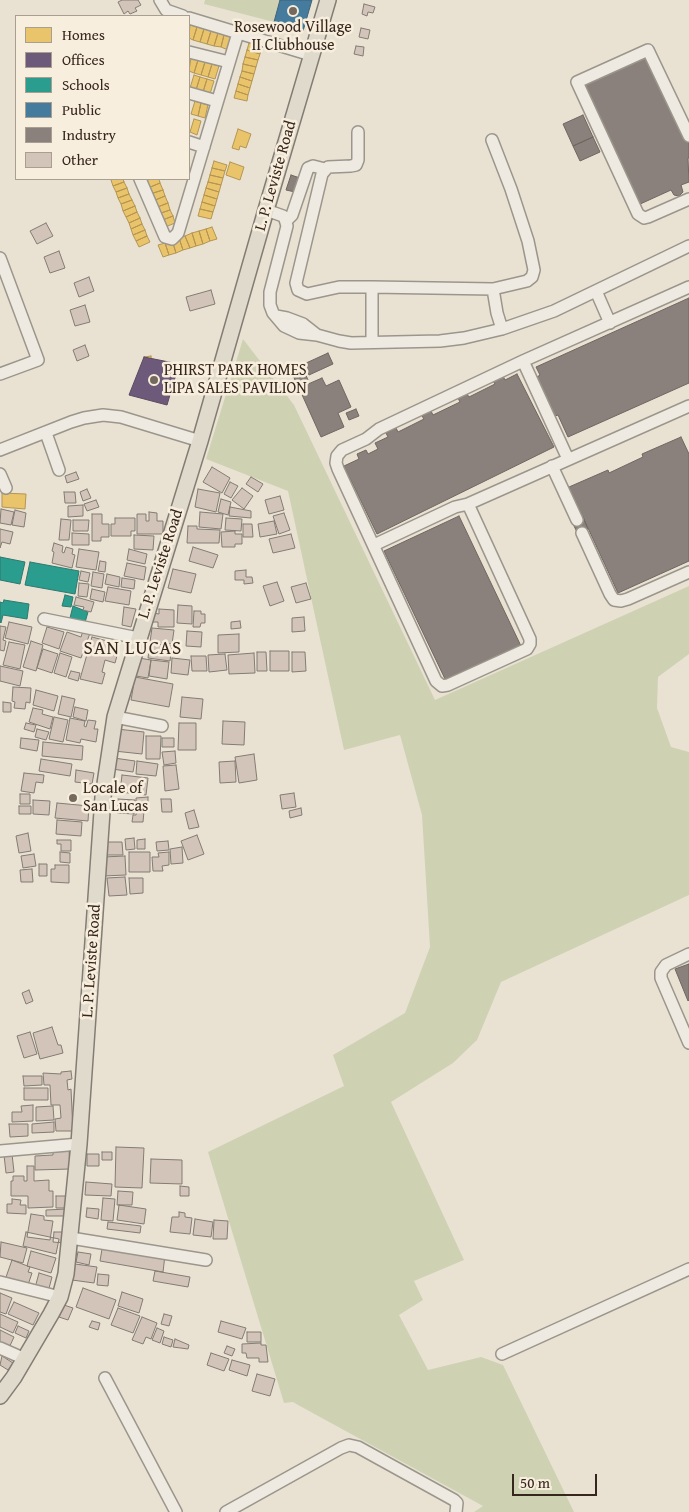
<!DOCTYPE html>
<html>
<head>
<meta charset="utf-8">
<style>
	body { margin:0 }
	#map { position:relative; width:689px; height:1512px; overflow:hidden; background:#e9e2d3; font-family:"Gentium Book Plus",serif }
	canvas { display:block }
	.legend { position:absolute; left:15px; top:15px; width:175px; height:165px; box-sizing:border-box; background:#f7eedd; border:1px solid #aa9e90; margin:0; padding:6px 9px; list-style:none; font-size:15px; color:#37261d }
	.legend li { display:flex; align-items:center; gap:10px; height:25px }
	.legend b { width:25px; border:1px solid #aa9e90 }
	.scale { position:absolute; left:512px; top:1474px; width:85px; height:22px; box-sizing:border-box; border:2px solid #37261d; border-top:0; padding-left:6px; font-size:15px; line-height:18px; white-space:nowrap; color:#37261d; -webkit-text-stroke:4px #f7eedd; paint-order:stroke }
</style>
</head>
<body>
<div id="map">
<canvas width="689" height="1512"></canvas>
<ul class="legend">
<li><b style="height:14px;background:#e9c46a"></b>Homes</li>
<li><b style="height:14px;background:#6d597a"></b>Offices</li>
<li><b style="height:14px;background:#2a9d8f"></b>Schools</li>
<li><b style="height:14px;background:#457b9d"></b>Public</li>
<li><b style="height:14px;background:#8a817c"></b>Industry</li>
<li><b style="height:14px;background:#d2c4b9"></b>Other</li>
</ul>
<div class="scale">50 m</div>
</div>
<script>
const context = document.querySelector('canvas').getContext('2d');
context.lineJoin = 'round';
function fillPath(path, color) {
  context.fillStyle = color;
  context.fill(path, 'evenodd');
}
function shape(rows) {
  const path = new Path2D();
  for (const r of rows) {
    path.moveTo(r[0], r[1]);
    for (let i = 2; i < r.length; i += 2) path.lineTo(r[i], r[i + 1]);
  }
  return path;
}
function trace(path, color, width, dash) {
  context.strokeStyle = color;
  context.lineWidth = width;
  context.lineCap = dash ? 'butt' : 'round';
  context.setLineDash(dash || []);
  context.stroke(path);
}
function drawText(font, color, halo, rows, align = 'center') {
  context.font = font + ' "Gentium Book Plus",serif';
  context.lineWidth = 5;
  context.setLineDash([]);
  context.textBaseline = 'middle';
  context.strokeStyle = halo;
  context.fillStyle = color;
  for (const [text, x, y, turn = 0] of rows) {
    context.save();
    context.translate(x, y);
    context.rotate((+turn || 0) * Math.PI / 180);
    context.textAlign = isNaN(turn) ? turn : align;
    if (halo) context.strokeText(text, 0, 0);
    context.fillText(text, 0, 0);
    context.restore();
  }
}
fillPath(shape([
	[205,0,280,0,274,22,204,4],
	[243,339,294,405,435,700,689,586,689,654,658,677,657,708,671,747,689,752,689,895,501,982,477,1040,453,1063,391,1102,464,1260,414,1281,423,1300,399,1315,428,1370,481,1357,503,1365,574,1512,474,1512,483,1506,298,1405,293,1402,284,1403,208,1152,344,1086,333,1055,405,1013,430,947,422,815,400,735,344,750,288,491,206,459]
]), '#ced2b3');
const homes = shape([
	[190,25,197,27,193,40,189,38,190,25],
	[197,27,204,29,200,42,193,40,197,27],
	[204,29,211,31,207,44,200,42,204,29],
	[211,31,218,33,214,46,207,44,211,31],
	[218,33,224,35,221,47,214,46,218,33],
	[224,35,231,37,228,50,221,47,224,35],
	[249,43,262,47,260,54,247,50,249,43],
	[247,50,260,54,258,60,245,57,247,50],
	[245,57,258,60,256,67,243,64,245,57],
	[191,58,198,60,194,73,189,71,191,58],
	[198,60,205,62,201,75,194,73,198,60],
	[205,62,212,64,208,77,201,75,205,62],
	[212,64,219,66,215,79,208,77,212,64],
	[243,64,256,67,254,74,242,71,243,64],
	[242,71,254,74,252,81,240,77,242,71],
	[194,75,200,77,196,90,190,88,194,75],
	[200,77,207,79,203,92,196,90,200,77],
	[240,77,252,81,250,88,238,84,240,77],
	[207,79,214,81,210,94,203,92,207,79],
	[238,84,250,88,248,95,236,91,238,84],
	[236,91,248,95,247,101,234,98,236,91],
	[195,101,201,103,198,116,191,114,195,101],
	[201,103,208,105,205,118,198,116,201,103],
	[194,119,201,121,197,135,190,132,194,119],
	[238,129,251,134,246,148,240,146,239,150,232,148,238,129],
	[214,161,227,165,225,171,212,168,214,161],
	[230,162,244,167,240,180,226,175,230,162],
	[212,168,225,171,223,178,210,175,212,168],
	[210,175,223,178,221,185,208,182,210,175],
	[114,179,123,179,124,182,113,186,111,180,114,179],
	[151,179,159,179,160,183,148,188,145,181,151,179],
	[124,182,127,188,116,192,113,186,124,182],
	[208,182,221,185,219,192,206,188,208,182],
	[160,183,163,190,150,194,148,188,160,183],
	[127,188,129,194,118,198,116,192,127,188],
	[206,188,219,192,217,199,204,195,206,188],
	[163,190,165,196,153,201,150,194,163,190],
	[129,194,132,200,121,204,118,198,129,194],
	[204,195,217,199,215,206,202,202,204,195],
	[165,196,168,203,155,208,153,201,165,196],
	[132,200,135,206,123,211,121,204,132,200],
	[202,202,215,206,213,212,200,209,202,202],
	[168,203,170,210,158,214,155,208,168,203],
	[135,206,137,212,126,217,123,211,135,206],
	[200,209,213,212,211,219,198,216,200,209],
	[170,210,173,216,160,221,158,214,170,210],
	[137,212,140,218,129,223,126,217,137,212],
	[173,216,175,223,163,228,160,221,173,216],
	[140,218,142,224,131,229,129,223,140,218],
	[142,224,145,230,133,235,131,229,142,224],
	[212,227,217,239,210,241,206,229,212,227],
	[206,229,210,241,203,244,199,231,206,229],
	[145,230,147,236,136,241,133,235,145,230],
	[199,231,203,244,196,246,192,233,199,231],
	[192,233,196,246,190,248,185,236,192,233],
	[147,236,150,242,139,247,136,241,147,236],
	[185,236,190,248,183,250,179,238,185,236],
	[179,238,183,250,176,253,172,240,179,238],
	[172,240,176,253,169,255,165,243,172,240],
	[165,243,169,255,163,257,158,245,165,243],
	[151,356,152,366,144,367,144,357,151,356],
	[2,493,26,494,25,509,2,507,2,493]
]);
fillPath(homes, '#e9c46a');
trace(homes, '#b49553', 1);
const offices = shape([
	[144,357,179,364,167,405,129,395,144,357]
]);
fillPath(offices, '#6d597a');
trace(offices, '#5d4a5e', 1);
const schools = shape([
	[0,557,25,562,20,584,0,580,0,557],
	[30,562,79,571,75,594,25,585,30,562],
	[65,595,73,597,71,607,62,606,65,595],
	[4,600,29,604,27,619,3,615,1,623,0,622,0,602,3,603,4,600],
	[73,606,88,612,84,626,69,622,73,606]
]);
fillPath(schools, '#2a9d8f');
trace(schools, '#2e796d', 1);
const public = shape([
	[280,0,312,0,303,31,274,22,280,0]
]);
fillPath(public, '#457b9d');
trace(public, '#416277', 1);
const industry = shape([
	[648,55,689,143,689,158,688,158,689,182,681,185,683,192,679,196,674,195,671,190,638,205,582,85,648,55],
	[583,115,593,137,573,146,563,124,583,115],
	[593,137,600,152,580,161,573,146,593,137],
	[291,175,300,178,295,192,286,190,291,175],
	[689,298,689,383,568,437,558,415,555,416,537,377,540,375,536,367,689,298],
	[328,353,333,364,309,375,304,364,328,353],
	[302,366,308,380,297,385,291,370,302,366],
	[517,374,554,447,377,534,344,466,359,459,357,454,366,450,368,454,378,449,375,443,388,437,386,433,396,428,398,432,424,419,422,416,431,411,433,415,460,402,458,398,467,394,469,397,495,384,493,381,503,376,505,380,517,374],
	[322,378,326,386,339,380,351,407,338,413,344,427,321,437,299,388,322,378],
	[356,409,359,416,349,420,346,413,356,409],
	[681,437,689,454,689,561,618,593,569,487,608,470,609,473,643,457,642,454,681,437],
	[459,516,521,646,446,681,384,551,459,516],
	[583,517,588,529,578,534,572,522,583,517],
	[689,964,689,1000,688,1001,675,969,689,964]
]);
fillPath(industry, '#8a817c');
trace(industry, '#716660', 1);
const building = shape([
	[122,0,138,0,141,5,135,8,137,11,130,14,128,11,124,14,118,2,122,0],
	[364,4,375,7,373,13,368,12,367,16,362,14,364,4],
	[361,28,370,30,368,39,359,37,361,28],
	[356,46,364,47,363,56,354,54,356,46],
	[46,223,53,236,37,244,30,231,46,223],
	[59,251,65,268,50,273,44,257,59,251],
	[89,277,94,291,79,297,74,283,89,277],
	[211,290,215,304,190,311,186,297,211,290],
	[85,305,90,322,75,326,70,310,85,305],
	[85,345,89,356,77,361,73,350,85,345],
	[212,467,230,478,222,493,203,482,212,467],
	[76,472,79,479,67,483,65,476,76,472],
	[251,477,263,484,258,492,246,484,251,477],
	[230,482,238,486,231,498,224,494,230,482],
	[242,488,253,496,244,509,232,500,242,488],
	[87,489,91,498,83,501,80,492,87,489],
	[198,489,220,493,216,512,195,507,198,489],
	[64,492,75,492,76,503,65,503,64,492],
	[280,496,284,510,269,514,265,500,280,496],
	[221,499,231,502,228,515,218,512,221,499],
	[96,500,99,507,87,511,84,504,96,500],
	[83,505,83,516,68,517,68,506,83,505],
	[230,507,251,511,251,518,229,516,230,507],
	[1,509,14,512,11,525,0,523,1,509],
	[15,510,26,513,24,527,12,525,15,510],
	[149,512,157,513,157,521,163,521,163,534,137,534,137,514,146,514,146,521,149,521,149,512],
	[200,512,223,514,221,529,199,527,200,512],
	[284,513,290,530,279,534,273,516,284,513],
	[92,514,102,514,102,524,109,524,109,537,101,537,101,541,92,541,92,514],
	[115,518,135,518,135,531,131,531,131,536,111,536,111,524,115,524,115,518],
	[226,518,242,519,241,531,225,530,226,518],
	[61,519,71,520,69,540,59,540,61,519],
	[73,520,89,520,88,531,73,531,73,520],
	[274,521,277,534,260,537,258,524,274,521],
	[243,524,252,524,253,537,243,537,243,524],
	[188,526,197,526,197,529,220,530,219,543,187,543,188,526],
	[0,529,13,532,10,544,2,542,0,548,0,529],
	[235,531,235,534,242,534,242,544,235,544,235,547,222,547,221,532,235,531],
	[72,533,89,534,89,545,72,545,72,533],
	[291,534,295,548,273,553,269,539,291,534],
	[134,535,154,536,153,550,134,549,134,535],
	[54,543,63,546,62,552,64,553,66,547,73,549,72,554,75,555,72,568,52,563,54,552,52,551,54,543],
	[193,547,218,555,213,568,189,561,193,547],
	[79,549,99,552,96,570,76,567,79,549],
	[129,549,147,554,145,564,127,560,129,549],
	[100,561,106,562,105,572,98,571,100,561],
	[127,563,146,567,144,580,124,576,127,563],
	[173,569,196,574,191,593,168,588,173,569],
	[246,570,246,577,252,577,253,583,244,584,244,580,235,580,235,571,246,570],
	[81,571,90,573,88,582,79,580,81,571],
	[93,572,104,574,102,588,91,586,93,572],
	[107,574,120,577,119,587,105,584,107,574],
	[122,578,135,580,134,589,121,587,122,578],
	[277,582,284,601,270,606,263,586,277,582],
	[79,583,89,584,87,597,78,596,79,583],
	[306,583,311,599,296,603,291,587,306,583],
	[108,587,131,591,129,605,105,601,108,587],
	[92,589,105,592,103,602,90,599,92,589],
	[76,597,94,602,91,612,83,610,84,607,74,605,76,597],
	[178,605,192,606,192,624,177,623,178,605],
	[124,607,136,609,131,627,122,625,124,607],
	[159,609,174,610,174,627,158,627,158,622,152,622,153,613,159,614,159,609],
	[194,611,201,611,201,614,205,614,205,623,201,623,200,627,193,627,194,611],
	[304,617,305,631,292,632,292,618,304,617],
	[240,621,241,628,231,629,231,622,240,621],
	[9,622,32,627,28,644,5,638,9,622],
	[0,626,6,627,3,640,6,641,4,651,0,650,0,626],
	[47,627,64,632,59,649,42,643,47,627],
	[152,628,174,630,172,644,150,642,152,628],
	[83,631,90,633,81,658,60,651,67,632,81,637,83,631],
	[187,631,202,632,201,647,186,646,187,631],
	[239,634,239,652,218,653,218,635,239,634],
	[92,637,115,643,113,651,118,652,115,663,105,660,102,672,105,673,102,684,80,679,92,637],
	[31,641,43,645,36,671,23,667,31,641],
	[9,642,25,645,20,669,3,665,9,642],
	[150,643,172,646,170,661,148,658,150,643],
	[43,649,58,654,52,673,37,668,43,649],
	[270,651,289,651,289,671,270,671,270,651],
	[257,652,266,652,267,671,257,671,257,652],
	[292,652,305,652,306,671,292,672,292,652],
	[60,653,72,657,66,677,54,673,60,653],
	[254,653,255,673,229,674,228,655,254,653],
	[225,654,227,670,209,672,208,655,225,654],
	[191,656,206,656,207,671,192,671,191,656],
	[139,658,151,660,148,678,136,676,139,658],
	[172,658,190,660,188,675,171,673,172,658],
	[151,660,169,662,167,679,149,676,151,660],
	[0,666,23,671,20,686,0,681,0,666],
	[71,671,80,673,78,681,68,678,71,671],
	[135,677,173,684,169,707,131,700,135,677],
	[13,687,31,688,30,703,26,702,25,709,14,708,15,702,12,701,13,687],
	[36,690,58,696,54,711,33,705,36,690],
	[62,696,75,699,71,717,58,714,62,696],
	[182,697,203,699,201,719,180,717,182,697],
	[3,702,11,703,11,712,3,712,3,702],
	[75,707,88,710,86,721,73,717,75,707],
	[33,708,43,710,42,714,53,717,50,729,29,722,33,708],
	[54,717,68,720,63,742,49,739,54,717],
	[70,718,85,721,84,726,86,727,88,720,96,721,94,729,98,729,96,742,81,739,80,743,66,740,70,718],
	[223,721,245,722,244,745,222,744,223,721],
	[26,723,36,725,34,732,24,729,26,723],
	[179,723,196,723,196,750,178,750,179,723],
	[37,729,49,732,46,740,35,737,37,729],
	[117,729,144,732,142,754,114,751,117,729],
	[146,736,161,736,160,759,146,759,146,736],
	[21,738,39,740,37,751,20,748,21,738],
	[162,738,174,738,174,747,162,747,162,738],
	[43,742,83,746,82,760,42,756,43,742],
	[175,751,176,763,164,765,162,752,175,751],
	[254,754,257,780,239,783,235,757,254,754],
	[114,758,135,761,133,772,112,769,114,758],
	[41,759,72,764,70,776,39,771,41,759],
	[137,761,158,764,156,776,136,774,137,761],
	[235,761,236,782,220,783,219,762,235,761],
	[176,765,179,789,165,791,163,766,176,765],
	[76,770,94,773,92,784,75,782,76,770],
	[24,773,44,775,43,783,36,782,34,793,21,791,24,773],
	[122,775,148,778,146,795,120,792,122,775],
	[294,793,296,807,282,809,280,795,294,793],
	[20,794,30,794,30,804,20,804,20,794],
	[148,797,148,808,136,808,136,798,148,797],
	[118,799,135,800,134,814,117,813,118,799],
	[161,799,171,799,172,812,162,812,161,799],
	[33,800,50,801,49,815,33,814,33,800],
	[57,803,89,806,88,821,55,818,57,803],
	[19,806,31,806,31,814,19,814,19,806],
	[301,808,302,815,290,818,289,811,301,808],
	[137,810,144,811,143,822,132,822,133,815,136,815,137,810],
	[194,810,199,827,189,829,185,813,194,810],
	[57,820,82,822,81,836,56,834,57,820],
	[28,833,31,851,19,853,16,836,28,833],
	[197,835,204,854,188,860,181,841,197,835],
	[134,838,135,849,126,850,125,839,134,838],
	[145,839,145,849,137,849,137,840,145,839],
	[57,840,71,840,71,851,61,851,61,844,57,844,57,840],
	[168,841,169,850,157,851,156,842,168,841],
	[103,842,122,842,123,855,103,855,103,842],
	[182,847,183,863,171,864,170,849,182,847],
	[60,852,70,853,70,863,60,862,60,852],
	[129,852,150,852,150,872,129,872,129,852],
	[169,852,169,865,162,866,163,871,153,871,152,857,159,857,158,853,169,852],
	[34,854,36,866,23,868,21,856,34,854],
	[125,856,126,875,103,876,103,857,125,856],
	[39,864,47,864,47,876,39,876,39,864],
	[55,865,69,865,69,883,51,882,51,869,55,869,55,865],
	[32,869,33,882,21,882,20,870,32,869],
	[125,877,127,895,109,896,107,878,125,877],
	[129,878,143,878,143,893,130,894,129,878],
	[29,990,33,1001,26,1004,22,993,29,990],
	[52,1027,58,1045,61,1045,63,1053,40,1059,33,1033,52,1027],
	[30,1032,37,1054,24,1058,17,1036,30,1032],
	[71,1071,72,1079,67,1080,68,1090,71,1089,73,1131,56,1131,55,1119,61,1118,60,1105,51,1105,50,1085,44,1085,43,1073,61,1074,61,1072,71,1071],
	[23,1076,42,1076,42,1085,24,1086,23,1076],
	[24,1088,48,1088,48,1100,24,1100,24,1088],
	[33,1105,33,1121,12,1122,12,1112,22,1112,21,1106,33,1105],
	[53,1106,54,1120,36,1121,36,1107,53,1106],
	[54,1122,54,1132,32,1133,32,1124,54,1122],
	[9,1124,28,1124,28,1136,10,1137,9,1124],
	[116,1147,144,1148,142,1188,115,1187,116,1147],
	[69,1148,70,1169,35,1170,35,1156,53,1155,53,1149,69,1148],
	[102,1152,112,1152,112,1160,102,1160,102,1152],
	[12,1154,14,1172,6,1173,4,1155,12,1154],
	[87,1154,99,1154,99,1166,87,1166,87,1154],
	[151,1159,182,1160,182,1184,150,1183,151,1159],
	[27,1166,34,1166,34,1181,49,1180,49,1191,53,1191,53,1207,28,1208,28,1196,11,1196,11,1181,13,1181,13,1176,24,1176,24,1181,27,1181,27,1166],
	[86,1182,112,1184,111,1196,85,1195,86,1182],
	[180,1186,189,1187,189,1196,180,1196,180,1186],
	[118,1191,133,1192,132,1205,117,1205,118,1191],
	[56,1196,67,1196,67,1208,56,1208,56,1196],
	[103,1198,115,1199,113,1221,101,1220,103,1198],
	[12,1199,21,1200,20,1205,26,1205,26,1214,7,1213,7,1204,12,1204,12,1199],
	[119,1205,146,1209,144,1224,117,1220,119,1205],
	[87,1208,99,1209,98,1219,86,1217,87,1208],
	[67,1209,67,1216,46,1216,46,1210,67,1209],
	[179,1212,185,1213,185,1217,192,1218,190,1234,170,1232,172,1217,179,1217,179,1212],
	[31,1214,44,1216,44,1220,53,1221,50,1240,27,1237,31,1214],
	[195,1219,213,1222,211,1237,193,1235,195,1219],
	[214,1220,228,1221,227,1239,213,1239,214,1220],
	[108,1222,141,1226,140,1233,107,1229,108,1222],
	[26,1232,59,1239,56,1254,23,1246,26,1232],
	[54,1232,65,1232,64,1243,53,1242,54,1232],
	[1,1242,27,1248,23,1263,0,1257,1,1242],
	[102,1249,165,1255,163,1272,100,1261,102,1249],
	[31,1251,56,1258,51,1273,27,1266,31,1251],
	[78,1252,91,1254,89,1265,76,1262,78,1252],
	[12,1260,30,1267,28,1272,32,1273,28,1285,5,1280,12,1260],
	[75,1264,97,1267,94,1283,72,1280,75,1264],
	[155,1271,190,1277,188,1287,153,1281,155,1271],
	[39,1273,52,1277,48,1292,35,1288,39,1273],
	[98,1274,109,1275,108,1286,97,1285,98,1274],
	[83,1288,116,1300,109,1319,76,1307,83,1288],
	[122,1292,143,1299,139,1313,118,1306,122,1292],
	[0,1293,12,1298,6,1314,0,1312,0,1293],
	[14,1302,39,1313,33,1325,8,1314,14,1302],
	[64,1305,73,1308,68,1320,59,1317,64,1305],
	[118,1308,140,1316,133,1333,111,1325,118,1308],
	[0,1314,18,1322,13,1333,0,1327,0,1314],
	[164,1314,172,1316,169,1326,161,1324,164,1314],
	[142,1317,157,1323,151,1339,146,1337,143,1344,132,1340,142,1317],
	[92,1321,100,1323,98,1330,89,1327,92,1321],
	[221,1321,246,1328,242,1339,218,1332,221,1321],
	[18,1326,29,1331,26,1338,15,1333,18,1326],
	[157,1328,164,1331,160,1343,152,1340,157,1328],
	[0,1330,14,1337,8,1350,0,1346,0,1330],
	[247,1332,261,1332,261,1342,247,1342,247,1332],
	[164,1337,173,1340,171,1347,162,1344,164,1337],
	[175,1339,189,1345,188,1349,173,1347,175,1339],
	[261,1343,261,1345,266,1345,268,1362,259,1362,259,1358,247,1358,246,1353,242,1353,242,1344,261,1343],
	[227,1346,235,1349,232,1356,224,1353,227,1346],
	[211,1353,229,1359,224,1371,207,1365,211,1353],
	[2,1356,13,1363,8,1370,0,1365,2,1356],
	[232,1360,250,1365,247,1376,229,1370,232,1360],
	[257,1374,275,1379,270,1396,252,1391,257,1374]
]);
fillPath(building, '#d2c4b9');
trace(building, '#837c73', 1);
const minor = shape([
	[160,0,166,10,183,16],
	[189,18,311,55],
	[189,52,229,62],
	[189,93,217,101],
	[358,132,358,160,356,165,351,166,328,167,322,174,296,283,298,290,307,294,339,287,372,287],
	[689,136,648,50,577,82,638,214,644,218,648,217,689,199],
	[492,140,511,189,528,241,534,270,532,277,527,281,493,289,497,313,502,329],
	[189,142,204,147],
	[140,179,165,237,172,239,178,233,238,33],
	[266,210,283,216,285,219,287,226,270,292,270,305,273,313,284,326,299,333,317,335,339,341,351,343,440,341,464,338,502,329,554,311,689,246],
	[286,221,292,215,308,168,313,166,325,169],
	[0,258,38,360,0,374],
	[596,291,610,323],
	[276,316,287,318,303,324,317,335],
	[372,342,372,287,493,289],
	[523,361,568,459],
	[46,433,59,470],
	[0,450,71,422,84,418,103,415,121,417,200,441],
	[552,466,577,520],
	[0,474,6,488],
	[468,504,530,639,530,644,527,649,448,685,442,686,436,681,338,469,336,463,337,456,342,450,366,439,379,429,523,361,689,287],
	[582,533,610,594,614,600,621,601,628,599,689,572],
	[374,545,455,507,468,504,689,406],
	[44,619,138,638],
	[115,717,162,726],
	[689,954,666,965,661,972,661,978,689,1043],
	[0,1151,79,1144],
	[71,1238,206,1260],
	[0,1282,60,1297],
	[0,1348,25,1359],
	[502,1354,689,1269],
	[105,1378,176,1512],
	[226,1512,341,1448,349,1445,358,1447,454,1500,457,1503,456,1512]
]);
const major = shape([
	[0,1396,14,1377,51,1314,60,1297,66,1274,79,1144,103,797,115,717,200,441,266,210,328,0]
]);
trace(minor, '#9b968c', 14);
trace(major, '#837c73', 18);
trace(minor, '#eeeae2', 11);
trace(major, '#e0dacd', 15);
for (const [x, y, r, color] of [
	[293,11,5,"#75685d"],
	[154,380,5,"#75685d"],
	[73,798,5,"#75685d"]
]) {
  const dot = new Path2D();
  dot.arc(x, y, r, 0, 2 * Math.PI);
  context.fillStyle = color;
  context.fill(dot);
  trace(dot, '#f7eedd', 2);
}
drawText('16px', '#37261d', '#f7eedd', [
	["Rosewood Village",293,28,"center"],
	["II Clubhouse",293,46,"center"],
	["PHIRST PARK HOMES",164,371],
	["LIPA SALES PAVILION",164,389],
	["Locale of",83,789],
	["San Lucas",83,807]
], 'left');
drawText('16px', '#37261d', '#f7eedd', [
	["L. P. Leviste Road",276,176,-74],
	["L. P. Leviste Road",161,564,-72],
	["L. P. Leviste Road",92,961,-86]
]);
context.letterSpacing = '1px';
drawText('19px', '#37261d', '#f7eedd', [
	["SAN LUCAS",133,649]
]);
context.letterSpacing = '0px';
</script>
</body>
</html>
